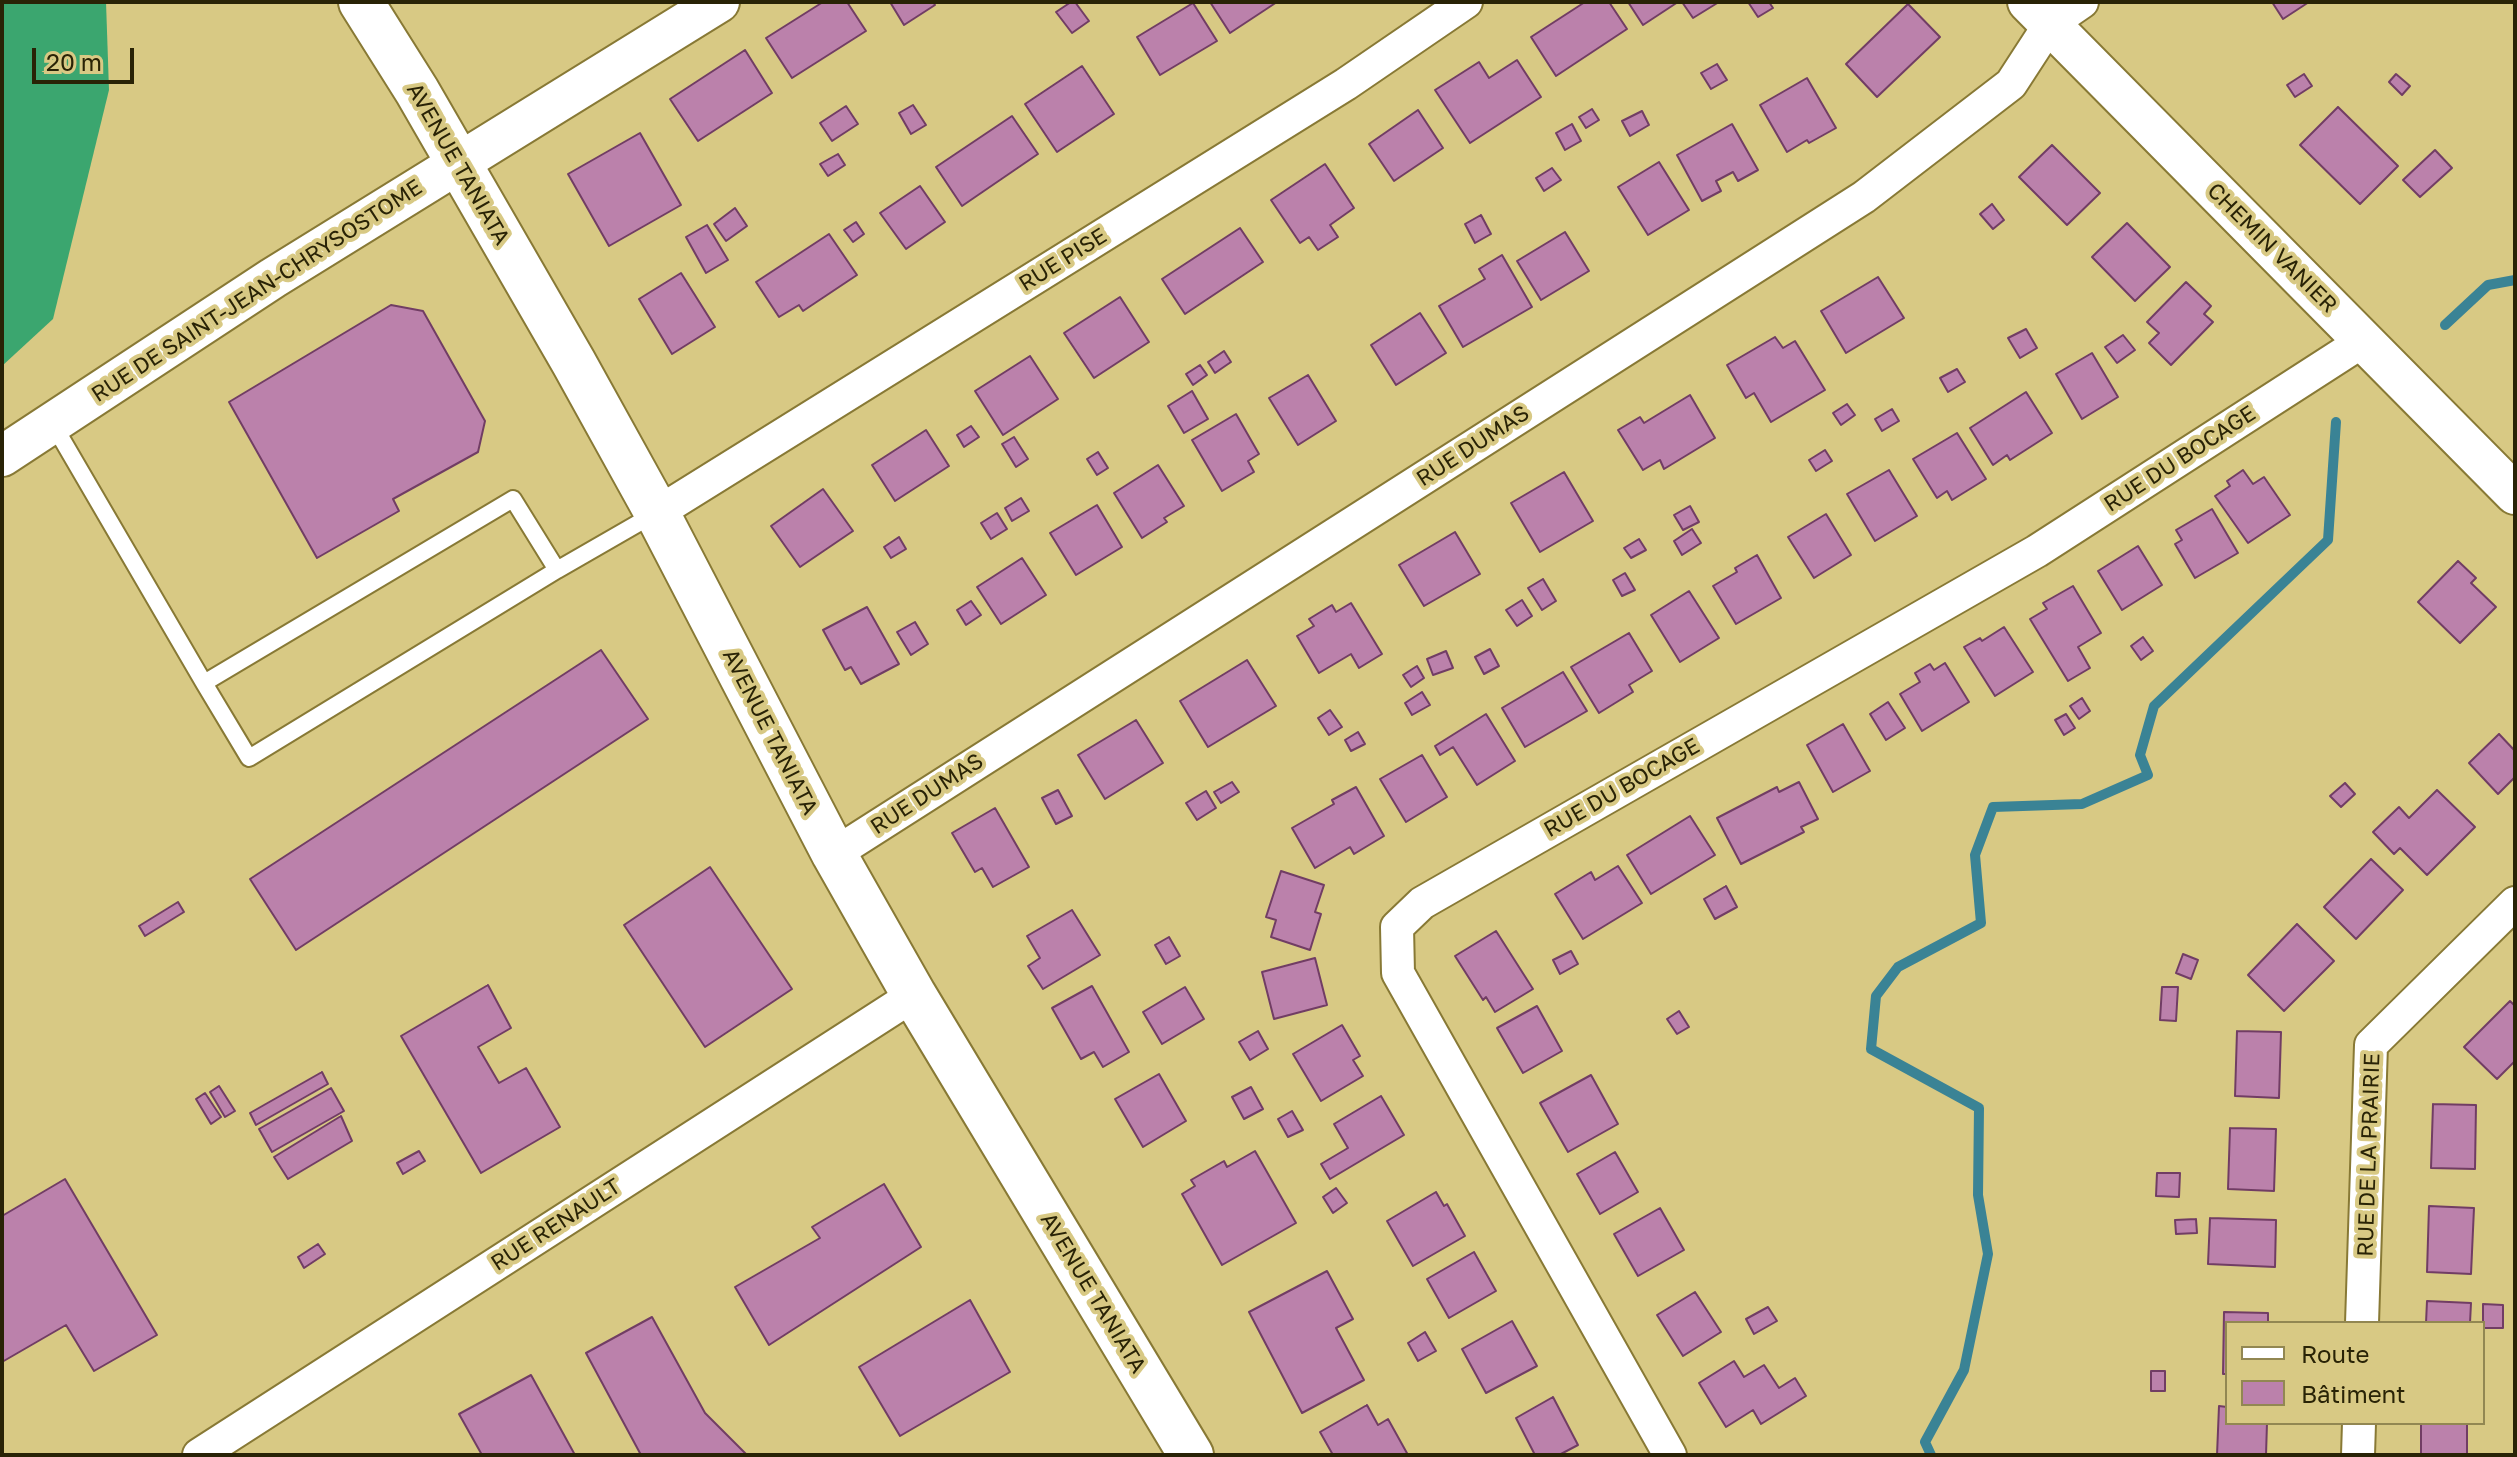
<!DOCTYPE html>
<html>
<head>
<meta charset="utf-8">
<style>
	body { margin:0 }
	#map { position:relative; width:2517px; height:1457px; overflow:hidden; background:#d8c984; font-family:"Golos Text",sans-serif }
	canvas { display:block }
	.frame { position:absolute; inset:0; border:4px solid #292306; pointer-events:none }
	.legend { position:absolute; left:2225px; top:1321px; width:260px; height:104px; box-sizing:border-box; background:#d8c984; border:2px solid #928752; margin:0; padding:10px 14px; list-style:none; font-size:24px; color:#292306 }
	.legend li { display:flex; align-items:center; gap:16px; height:40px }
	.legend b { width:40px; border:2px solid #928752 }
	.scale { position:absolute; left:32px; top:48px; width:102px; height:36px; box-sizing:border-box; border:4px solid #292306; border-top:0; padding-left:10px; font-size:24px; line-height:28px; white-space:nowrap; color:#292306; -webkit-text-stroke:6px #d8c984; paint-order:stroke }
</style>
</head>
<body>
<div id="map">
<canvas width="2517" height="1457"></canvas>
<div class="frame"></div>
<ul class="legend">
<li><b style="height:10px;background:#fff"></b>Route</li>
<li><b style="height:22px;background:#bb81ab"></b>Bâtiment</li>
</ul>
<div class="scale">20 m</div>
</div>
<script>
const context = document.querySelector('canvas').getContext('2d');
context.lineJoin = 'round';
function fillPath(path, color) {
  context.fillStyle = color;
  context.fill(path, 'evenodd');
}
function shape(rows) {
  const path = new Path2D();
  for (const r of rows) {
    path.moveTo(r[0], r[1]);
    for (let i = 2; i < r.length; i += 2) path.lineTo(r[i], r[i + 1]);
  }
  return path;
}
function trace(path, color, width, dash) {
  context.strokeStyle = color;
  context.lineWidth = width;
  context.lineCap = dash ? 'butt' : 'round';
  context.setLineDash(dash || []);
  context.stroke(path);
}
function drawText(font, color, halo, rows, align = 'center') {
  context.font = font + ' "Golos Text",sans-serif';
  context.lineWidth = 8;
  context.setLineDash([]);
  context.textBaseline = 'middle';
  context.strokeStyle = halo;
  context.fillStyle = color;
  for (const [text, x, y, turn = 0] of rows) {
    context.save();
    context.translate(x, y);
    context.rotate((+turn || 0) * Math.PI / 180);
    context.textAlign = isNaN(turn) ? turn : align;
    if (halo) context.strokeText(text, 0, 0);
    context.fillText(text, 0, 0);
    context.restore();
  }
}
fillPath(shape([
	[2,2,106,2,109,90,53,319,2,366]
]), '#3ba66f');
trace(shape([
	[2445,325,2488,285,2515,280],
	[1931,1455,1925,1442,1964,1370,1988,1254,1978,1195,1979,1108,1871,1049,1876,996,1898,967,1981,923,1975,855,1993,807,2082,804,2148,775,2140,755,2154,706,2328,540,2336,422]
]), '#3a8395', 10);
const building = shape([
	[823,2,847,2,866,31,792,78,766,38,823,2],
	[890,2,933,2,935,5,904,25,890,2],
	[1071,2,1075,2,1089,21,1072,33,1056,12,1071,2],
	[1210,2,1277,2,1230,33,1210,2],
	[1585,2,1609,2,1627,29,1556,76,1531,37,1585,2],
	[1628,2,1678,2,1643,25,1628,2],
	[1682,2,1719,2,1693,18,1682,2],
	[1748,2,1769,2,1773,8,1758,17,1748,2],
	[2272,2,2309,2,2283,19,2272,2],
	[1193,3,1217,41,1160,75,1137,37,1193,3],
	[1908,4,1940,37,1877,97,1846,64,1908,4],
	[745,50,772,93,698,141,670,99,745,50],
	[1517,60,1541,97,1470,143,1435,90,1479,62,1489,78,1517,60],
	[1717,64,1727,80,1711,89,1701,73,1717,64],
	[1082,66,1114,114,1057,152,1025,104,1082,66],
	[2304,74,2312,86,2295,97,2287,85,2304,74],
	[2396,74,2410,86,2402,95,2389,82,2396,74],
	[1807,78,1836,128,1809,143,1807,140,1787,152,1760,105,1807,78],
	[913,105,926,125,911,134,899,113,913,105],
	[846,106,858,124,832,141,820,123,846,106],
	[2338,107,2398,166,2360,204,2300,145,2338,107],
	[1592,109,1599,120,1586,128,1579,117,1592,109],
	[1418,110,1443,148,1394,181,1369,144,1418,110],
	[1642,111,1649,125,1630,136,1622,121,1642,111],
	[1012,116,1038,154,962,206,936,167,1012,116],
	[1572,124,1581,141,1565,150,1556,133,1572,124],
	[1732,124,1758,170,1738,181,1733,172,1716,181,1721,191,1702,201,1677,155,1732,124],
	[640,133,681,205,609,246,568,174,640,133],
	[2052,145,2100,193,2067,225,2019,177,2052,145],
	[2435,150,2452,168,2420,197,2403,180,2435,150],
	[838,154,845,165,828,176,820,164,838,154],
	[1659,162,1689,210,1648,235,1618,187,1659,162],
	[1325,164,1354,208,1330,225,1338,237,1318,250,1309,237,1300,243,1271,200,1325,164],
	[1552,168,1561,180,1544,191,1536,178,1552,168],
	[920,186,945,222,906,249,880,213,920,186],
	[1992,204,2004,220,1993,229,1980,214,1992,204],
	[735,208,747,226,726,241,714,224,735,208],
	[1481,215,1491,234,1475,243,1465,224,1481,215],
	[856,222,864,234,853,242,844,230,856,222],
	[2127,223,2170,267,2135,301,2092,257,2127,223],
	[707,225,728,260,706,273,686,237,707,225],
	[1240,228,1263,262,1185,314,1162,279,1240,228],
	[1565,232,1589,271,1541,300,1517,261,1565,232],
	[829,234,857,275,803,311,799,305,779,317,756,282,829,234],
	[1502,255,1532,307,1463,347,1439,306,1485,279,1479,269,1502,255],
	[681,273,715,327,672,354,639,299,681,273],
	[1878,277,1904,318,1846,353,1821,311,1878,277],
	[2186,282,2211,306,2204,314,2213,322,2171,365,2149,343,2159,333,2147,322,2186,282],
	[1120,297,1149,342,1094,378,1064,333,1120,297],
	[391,305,423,311,485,421,478,452,393,499,399,511,317,558,229,402,391,305],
	[1420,313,1446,353,1396,385,1371,345,1420,313],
	[2026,329,2037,348,2020,358,2008,338,2026,329],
	[2123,335,2135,350,2117,363,2105,347,2123,335],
	[1775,337,1783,348,1795,341,1825,390,1771,422,1754,393,1746,398,1727,365,1775,337],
	[1224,351,1231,362,1215,373,1208,362,1224,351],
	[2092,353,2118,397,2082,419,2056,374,2092,353],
	[1030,356,1058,399,1003,435,975,391,1030,356],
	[1200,365,1207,375,1193,385,1186,374,1200,365],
	[1957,369,1965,382,1948,392,1940,378,1957,369],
	[1308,375,1336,421,1298,445,1269,398,1308,375],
	[1192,391,1208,419,1184,433,1168,406,1192,391],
	[2026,392,2052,433,2010,460,2007,455,1993,465,1970,428,2026,392],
	[1690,395,1715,438,1664,469,1660,460,1643,470,1618,430,1640,417,1644,423,1690,395],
	[1847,404,1855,415,1841,425,1833,413,1847,404],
	[1892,409,1899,421,1882,431,1875,419,1892,409],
	[1236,414,1259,454,1248,461,1254,472,1222,491,1192,440,1236,414],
	[971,426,979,437,964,447,957,435,971,426],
	[926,430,949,466,895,501,872,465,926,430],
	[1957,433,1986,479,1952,500,1947,491,1937,498,1913,459,1957,433],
	[1014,437,1028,459,1016,467,1002,444,1014,437],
	[1825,450,1832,461,1816,471,1809,460,1825,450],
	[1098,452,1108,468,1097,475,1087,459,1098,452],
	[1158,465,1184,506,1164,518,1167,522,1142,538,1114,493,1158,465],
	[1889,470,1917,516,1875,541,1847,494,1889,470],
	[2243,470,2253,484,2264,477,2290,515,2248,543,2215,496,2230,486,2227,481,2243,470],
	[1564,472,1593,521,1540,552,1511,503,1564,472],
	[823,489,853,531,800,567,771,526,823,489],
	[1021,498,1029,511,1012,521,1005,508,1021,498],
	[1097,505,1122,547,1076,575,1050,533,1097,505],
	[1690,506,1699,522,1683,530,1674,515,1690,506],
	[2212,509,2238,553,2195,578,2175,544,2182,540,2176,530,2212,509],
	[997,513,1007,529,991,539,981,523,997,513],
	[1826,514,1851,555,1814,578,1788,537,1826,514],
	[1692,529,1701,543,1682,555,1674,541,1692,529],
	[1455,532,1480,574,1424,606,1399,565,1455,532],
	[899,537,906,549,891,558,884,547,899,537],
	[1639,539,1646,550,1631,558,1624,548,1639,539],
	[2138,546,2162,585,2122,610,2098,571,2138,546],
	[1757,555,1781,598,1736,624,1713,586,1737,572,1735,568,1757,555],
	[1022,558,1046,595,1001,624,977,587,1022,558],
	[2458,561,2476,578,2471,583,2496,607,2460,643,2418,602,2458,561],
	[1625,573,1635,590,1622,596,1613,580,1625,573],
	[1543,579,1556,601,1542,610,1528,588,1543,579],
	[2073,586,2101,633,2078,647,2090,668,2068,681,2030,619,2047,609,2043,603,2073,586],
	[1689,591,1719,638,1680,662,1651,615,1689,591],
	[1522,600,1532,616,1517,626,1506,610,1522,600],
	[971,601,981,615,966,625,957,610,971,601],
	[1351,603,1382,654,1359,668,1351,654,1319,673,1297,636,1314,626,1309,619,1332,605,1336,612,1351,603],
	[867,607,899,664,861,684,851,667,845,670,823,630,867,607],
	[915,622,928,644,911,655,897,632,915,622],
	[2004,627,2033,672,1995,696,1964,647,1980,638,1982,641,2004,627],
	[1629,633,1652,671,1629,685,1633,692,1599,713,1571,667,1629,633],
	[2143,637,2153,651,2141,660,2131,646,2143,637],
	[1490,649,1499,666,1484,674,1475,657,1490,649],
	[601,650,648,719,296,950,250,879,601,650],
	[1446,651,1453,668,1433,675,1427,659,1446,651],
	[1247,660,1276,706,1208,747,1180,701,1247,660],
	[1945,663,1969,702,1922,731,1900,694,1920,682,1915,673,1930,664,1934,670,1945,663],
	[1417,666,1424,678,1411,687,1403,675,1417,666],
	[1563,672,1587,711,1525,747,1502,708,1563,672],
	[1422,692,1430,705,1412,715,1405,703,1422,692],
	[2082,698,2090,711,2079,719,2070,706,2082,698],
	[1888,702,1905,728,1886,740,1870,714,1888,702],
	[1330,710,1342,727,1329,735,1318,718,1330,710],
	[1486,714,1515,761,1477,785,1453,747,1440,755,1435,746,1486,714],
	[2066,714,2075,728,2064,735,2055,720,2066,714],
	[1136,720,1163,763,1105,799,1078,755,1136,720],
	[1843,724,1870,771,1833,792,1807,745,1843,724],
	[1358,732,1365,744,1351,751,1345,740,1358,732],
	[2499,734,2515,751,2515,777,2498,794,2469,763,2499,734],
	[1422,755,1447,797,1406,822,1380,779,1422,755],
	[1232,782,1239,792,1221,803,1214,792,1232,782],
	[1799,782,1818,819,1801,827,1804,832,1741,864,1717,818,1777,787,1779,792,1799,782],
	[2345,783,2355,794,2341,807,2330,796,2345,783],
	[1356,787,1384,836,1354,854,1350,847,1315,868,1292,828,1334,804,1332,800,1356,787],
	[1058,790,1072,816,1056,824,1042,798,1058,790],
	[2437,790,2475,827,2427,875,2400,848,2394,854,2373,832,2399,807,2409,818,2437,790],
	[1206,791,1216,808,1197,820,1186,803,1206,791],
	[995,808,1029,867,993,887,982,868,975,872,952,833,995,808],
	[1690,816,1715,855,1651,894,1627,855,1690,816],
	[2371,859,2403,890,2356,939,2324,907,2371,859],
	[1618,866,1642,903,1583,939,1555,894,1591,872,1595,880,1618,866],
	[710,867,792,989,705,1047,624,925,710,867],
	[1281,871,1324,885,1315,912,1321,914,1310,950,1271,937,1276,920,1266,917,1281,871],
	[1726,886,1737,907,1715,919,1704,899,1726,886],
	[178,902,184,912,145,936,139,926,178,902],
	[1072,910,1100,955,1043,989,1028,966,1040,958,1027,936,1072,910],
	[2297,924,2334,961,2284,1011,2248,975,2297,924],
	[1496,931,1533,989,1495,1012,1486,997,1483,1000,1455,956,1496,931],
	[1169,937,1180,956,1166,964,1155,945,1169,937],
	[1571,951,1578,964,1560,974,1553,960,1571,951],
	[2183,954,2198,960,2191,979,2176,973,2183,954],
	[1315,958,1327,1005,1274,1019,1262,972,1315,958],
	[488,985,511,1028,478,1047,499,1083,526,1068,560,1127,481,1173,401,1036,488,985],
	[1092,986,1129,1052,1103,1067,1094,1052,1081,1059,1052,1008,1092,986],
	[1185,987,1204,1019,1162,1044,1143,1012,1185,987],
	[2162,987,2178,987,2176,1021,2160,1020,2162,987],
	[2510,1001,2515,1006,2515,1061,2497,1079,2464,1047,2510,1001],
	[1537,1006,1562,1051,1523,1073,1497,1028,1537,1006],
	[1679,1011,1689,1027,1677,1034,1667,1019,1679,1011],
	[1342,1025,1360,1056,1353,1060,1363,1076,1321,1101,1293,1054,1342,1025],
	[1258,1031,1268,1049,1250,1060,1239,1042,1258,1031],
	[2237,1031,2281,1032,2279,1098,2235,1096,2237,1031],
	[322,1072,328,1084,256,1125,250,1113,322,1072],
	[1159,1074,1186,1121,1143,1147,1115,1099,1159,1074],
	[1591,1075,1618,1124,1568,1152,1540,1103,1591,1075],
	[219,1086,235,1111,225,1117,210,1092,219,1086],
	[1251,1087,1263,1109,1244,1119,1232,1097,1251,1087],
	[331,1088,344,1111,272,1152,259,1129,331,1088],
	[205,1093,221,1117,211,1124,196,1099,205,1093],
	[1381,1096,1404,1135,1330,1179,1321,1164,1348,1148,1334,1124,1381,1096],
	[2433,1104,2476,1105,2475,1169,2431,1168,2433,1104],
	[1292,1111,1303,1130,1288,1137,1278,1119,1292,1111],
	[341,1116,352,1141,288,1179,274,1157,341,1116],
	[2230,1128,2276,1129,2274,1191,2228,1189,2230,1128],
	[419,1151,425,1161,403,1174,397,1163,419,1151],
	[1255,1151,1296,1223,1222,1265,1182,1194,1195,1186,1191,1180,1224,1161,1227,1167,1255,1151],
	[1615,1152,1638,1192,1600,1214,1577,1174,1615,1152],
	[2157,1173,2180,1173,2179,1197,2156,1196,2157,1173],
	[65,1179,157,1335,94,1371,66,1325,2,1362,2,1216,65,1179],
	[884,1184,921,1247,769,1345,735,1287,820,1238,812,1227,884,1184],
	[1336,1188,1347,1203,1333,1213,1323,1197,1336,1188],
	[1436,1192,1444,1206,1447,1204,1465,1236,1413,1266,1387,1221,1436,1192],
	[2429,1206,2474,1208,2471,1274,2427,1272,2429,1206],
	[1660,1208,1684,1250,1638,1276,1614,1234,1660,1208],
	[2210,1218,2276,1220,2275,1267,2208,1264,2210,1218],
	[2196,1219,2197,1233,2176,1234,2175,1220,2196,1219],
	[318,1244,325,1254,304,1268,298,1257,318,1244],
	[1474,1252,1496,1291,1449,1318,1427,1279,1474,1252],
	[1327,1271,1353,1319,1336,1328,1364,1380,1302,1413,1249,1312,1327,1271],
	[1695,1292,1721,1332,1683,1356,1657,1315,1695,1292],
	[970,1300,1010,1372,900,1436,859,1367,970,1300],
	[2427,1301,2471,1303,2470,1323,2426,1323,2427,1301],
	[2483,1304,2503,1305,2503,1328,2483,1328,2483,1304],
	[1768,1307,1777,1321,1754,1334,1746,1319,1768,1307],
	[2224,1312,2268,1313,2268,1323,2227,1323,2227,1374,2223,1374,2224,1312],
	[652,1317,705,1413,747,1455,641,1455,586,1353,652,1317],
	[1512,1321,1537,1366,1486,1393,1462,1349,1512,1321],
	[1425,1332,1436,1351,1418,1361,1408,1343,1425,1332],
	[1734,1361,1744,1377,1764,1365,1779,1388,1795,1378,1806,1396,1761,1424,1753,1410,1726,1427,1699,1383,1734,1361],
	[2151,1371,2165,1371,2165,1391,2151,1391,2151,1371],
	[531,1375,575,1455,482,1455,459,1414,531,1375],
	[1553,1397,1578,1445,1559,1455,1535,1455,1516,1418,1553,1397],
	[1367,1405,1378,1425,1388,1419,1408,1455,1333,1455,1320,1432,1367,1405],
	[2219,1406,2227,1407,2227,1423,2267,1423,2266,1455,2217,1455,2219,1406],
	[2421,1423,2467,1423,2467,1455,2421,1455,2421,1423]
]);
fillPath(building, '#bb81ab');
trace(building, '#713d64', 2);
const service = shape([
	[53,424,204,683,249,758,557,570,513,499,204,683],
	[557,570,656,513]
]);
const minor = shape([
	[657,513,1346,84,1466,2],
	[834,854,1864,197,2011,84,2050,24,2082,2],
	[2362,1323,2371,1045,2515,903],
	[199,1455,914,995],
	[1670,1455,1398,973,1397,927,1422,903,2037,551,2363,341],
	[2358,1455,2359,1423]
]);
const tertiary = shape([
	[2028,2,2515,494],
	[2,456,273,278,719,2]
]);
const secondary = shape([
	[361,2,417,91,574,363,657,513,834,854,914,995,1191,1455]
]);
trace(service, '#887935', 20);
trace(minor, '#887935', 36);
trace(tertiary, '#887935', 44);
trace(secondary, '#887935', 48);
trace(service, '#fff', 16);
trace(minor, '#fff', 32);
trace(tertiary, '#fff', 40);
trace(secondary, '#fff', 44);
drawText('22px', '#292306', '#d8c984', [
	["AVENUE TANIATA",458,164,60],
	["CHEMIN VANIER",2272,248,45],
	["RUE PISE",1063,260,-32],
	["RUE DE SAINT-JEAN-CHRYSOSTOME",257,291,-33],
	["RUE DUMAS",1473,446,-33],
	["RUE DU BOCAGE",2180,459,-33],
	["AVENUE TANIATA",770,732,63],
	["RUE DU BOCAGE",1622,788,-30],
	["RUE DUMAS",927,794,-33],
	["RUE DE LA PRAIRIE",2369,1155,-88],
	["RUE RENAULT",556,1225,-33],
	["AVENUE TANIATA",1093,1293,59]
]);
</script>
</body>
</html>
